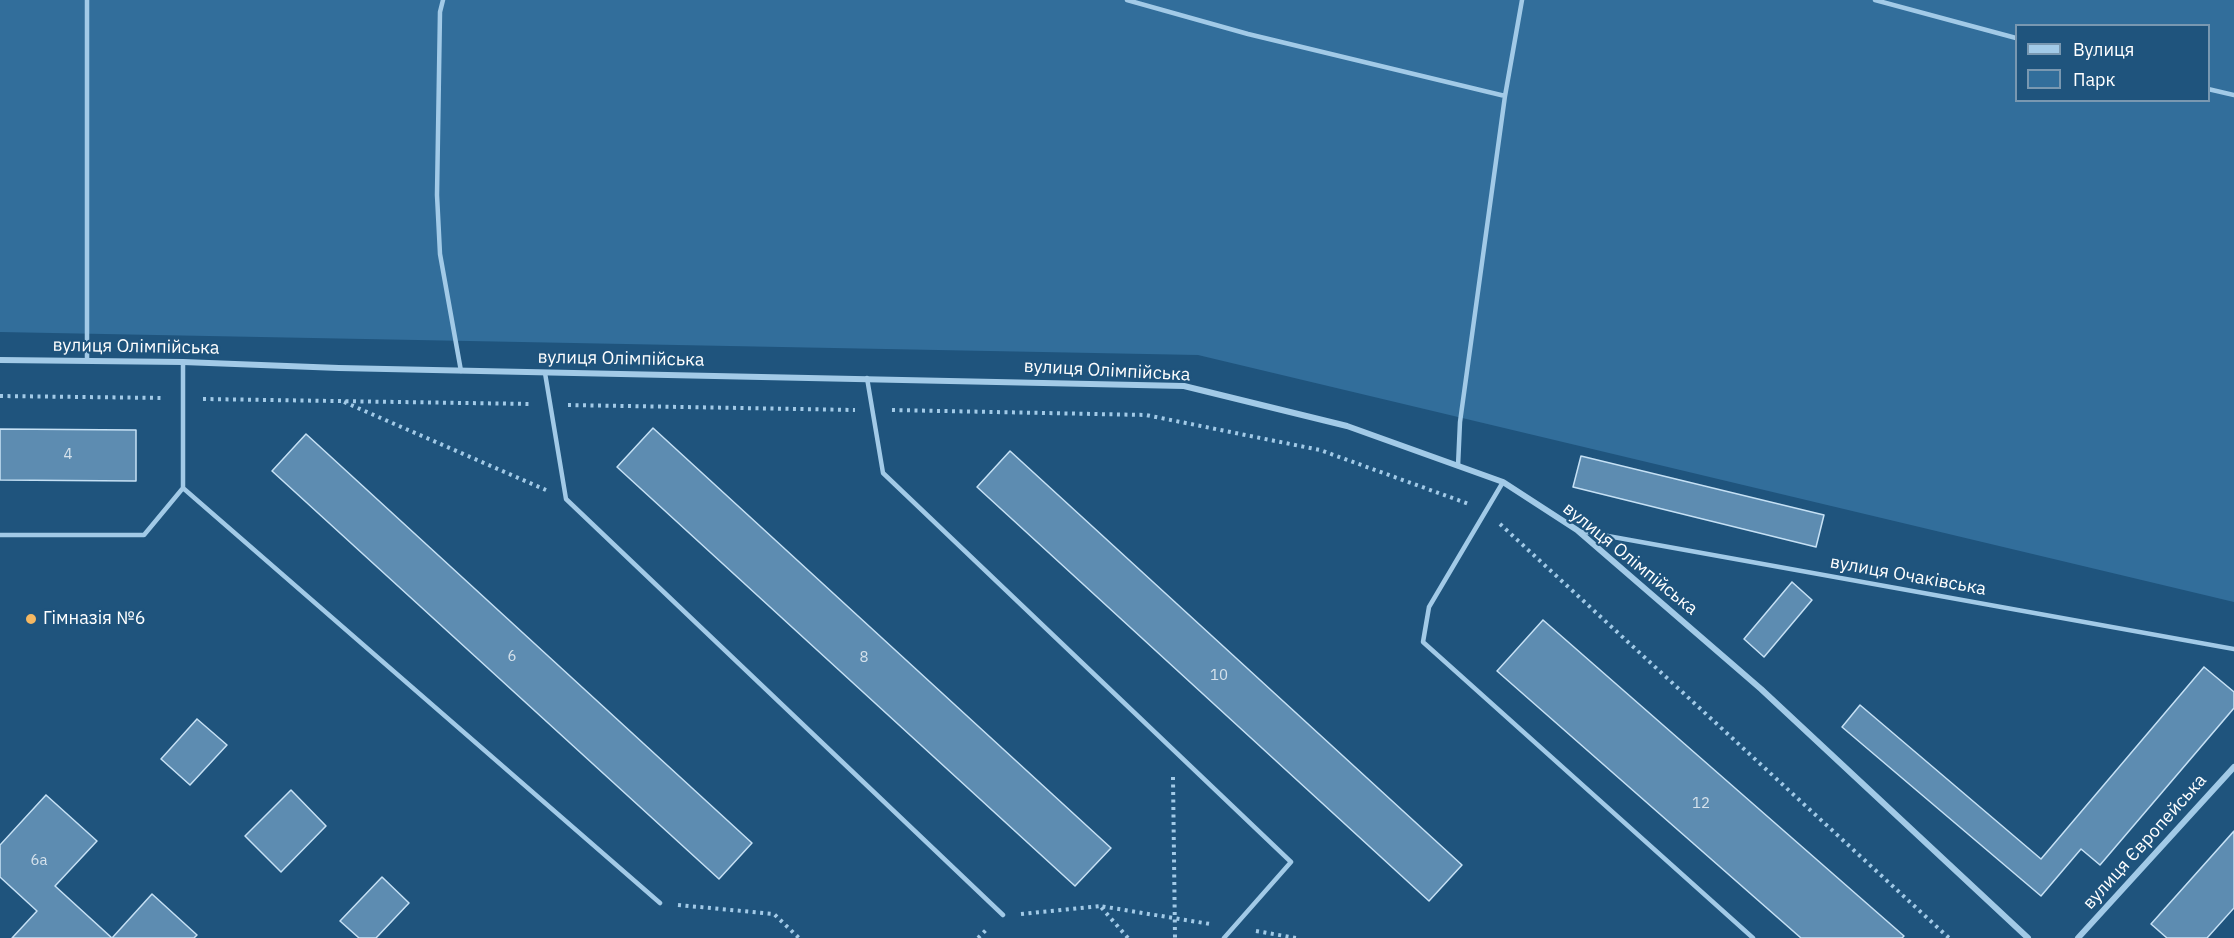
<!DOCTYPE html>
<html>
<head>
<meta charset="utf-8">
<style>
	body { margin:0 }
	#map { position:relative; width:2234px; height:938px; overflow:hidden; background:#1f547d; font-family:"IBM Plex Sans",sans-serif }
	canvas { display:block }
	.legend { position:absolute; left:2015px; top:24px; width:195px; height:78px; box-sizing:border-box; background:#1f547d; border:2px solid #7998b1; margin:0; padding:8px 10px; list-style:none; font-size:18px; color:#fff }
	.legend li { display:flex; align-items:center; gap:12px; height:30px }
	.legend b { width:30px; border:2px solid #7998b1 }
</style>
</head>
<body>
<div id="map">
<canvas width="2234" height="938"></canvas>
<ul class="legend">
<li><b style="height:8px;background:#a2cae7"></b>Вулиця</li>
<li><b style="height:16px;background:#326e9b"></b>Парк</li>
</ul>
</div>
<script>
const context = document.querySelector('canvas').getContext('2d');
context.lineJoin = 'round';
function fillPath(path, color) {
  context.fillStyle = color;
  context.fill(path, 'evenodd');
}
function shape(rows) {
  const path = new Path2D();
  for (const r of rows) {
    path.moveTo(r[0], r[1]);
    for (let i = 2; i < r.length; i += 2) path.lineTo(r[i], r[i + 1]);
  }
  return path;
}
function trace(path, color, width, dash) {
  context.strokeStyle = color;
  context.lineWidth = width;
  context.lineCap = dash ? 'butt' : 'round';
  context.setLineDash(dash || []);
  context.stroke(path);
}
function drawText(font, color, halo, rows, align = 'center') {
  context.font = font + ' "IBM Plex Sans",sans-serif';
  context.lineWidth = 4.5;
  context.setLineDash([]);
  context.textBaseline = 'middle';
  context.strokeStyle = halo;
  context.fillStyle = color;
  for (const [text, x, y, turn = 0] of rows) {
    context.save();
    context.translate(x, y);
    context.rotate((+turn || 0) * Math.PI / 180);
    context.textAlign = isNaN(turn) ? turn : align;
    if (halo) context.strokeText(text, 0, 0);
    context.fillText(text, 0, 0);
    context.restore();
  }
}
fillPath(shape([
	[0,0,2234,0,2234,602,1198,355,0,332],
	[2016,26,2208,26,2208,100,2016,100]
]), '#326e9b');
const building = shape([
	[653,428,1111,848,1075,886,617,467,653,428],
	[0,429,136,430,136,481,0,480,0,429],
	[306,434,752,843,719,879,272,471,306,434],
	[1010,451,1462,865,1429,901,977,487,1010,451],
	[1581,456,1824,515,1816,547,1573,487,1581,456],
	[1792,582,1812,600,1764,657,1744,639,1792,582],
	[1543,620,1904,936,1902,938,1801,938,1497,671,1543,620],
	[2204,667,2234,692,2234,708,2100,865,2081,849,2041,896,1842,727,1860,705,2041,859,2204,667],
	[197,719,227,745,190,785,161,759,197,719],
	[291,790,326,826,281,872,245,836,291,790],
	[46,795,97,841,55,886,112,938,152,894,197,935,194,938,12,938,37,911,0,877,0,845,46,795],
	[2234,831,2234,908,2207,938,2167,938,2151,924,2234,831],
	[382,877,409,903,376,938,359,938,340,921,382,877]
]);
fillPath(building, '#5d8cb1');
trace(building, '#c6e1f5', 1.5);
trace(shape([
	[0,396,165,398],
	[203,399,531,404],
	[344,402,546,490],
	[568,405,855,410],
	[892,410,1146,415,1320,450,1469,504],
	[1500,524,1949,938],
	[1173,777,1175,938],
	[678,905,774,914,799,938],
	[1021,914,1100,906],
	[1256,931,1296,938],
	[978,938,988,928],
	[1128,938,1100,906,1210,924]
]), '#a2cae7', 4, [3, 4.5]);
trace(shape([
	[87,0,87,361],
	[443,0,440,12,437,195,440,254,461,371],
	[1127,0,1248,34,1505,96],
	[1875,0,2016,38],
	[2208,89,2234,95],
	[545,373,566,499,1003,915],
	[867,378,883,473,1291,862,1224,938],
	[1458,466,1460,422,1505,96,1522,0],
	[1503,482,1429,607,1423,642,1753,938],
	[183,488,660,903],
	[1580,531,2234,649],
	[0,535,144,535,183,488,183,362]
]), '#a2cae7', 4.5);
trace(shape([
	[0,360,183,362,339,368,1184,386,1347,426,1503,482,1577,530,1761,689,2028,938],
	[2078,938,2234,767]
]), '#a2cae7', 6);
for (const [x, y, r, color] of [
	[31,619,6,"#f5b862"]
]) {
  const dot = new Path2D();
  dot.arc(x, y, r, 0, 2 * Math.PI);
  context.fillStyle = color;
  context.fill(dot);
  trace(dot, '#1f547d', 2);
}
drawText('15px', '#d6e2ec', null, [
	["4",68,455],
	["6",512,657],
	["8",864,658],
	["10",1219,676],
	["12",1701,804],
	["6а",39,861]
]);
drawText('18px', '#fff', '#1f547d', [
	["вулиця Олімпійська",136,347,1],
	["вулиця Олімпійська",621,359,1],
	["вулиця Олімпійська",1107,371,3],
	["вулиця Олімпійська",1630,559,39],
	["вулиця Очаківська",1908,576,10],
	["вулиця Європейська",2145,842,-48]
]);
drawText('18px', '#fff', '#1f547d', [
	["Гімназія №6",43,619]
], 'left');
</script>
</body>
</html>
